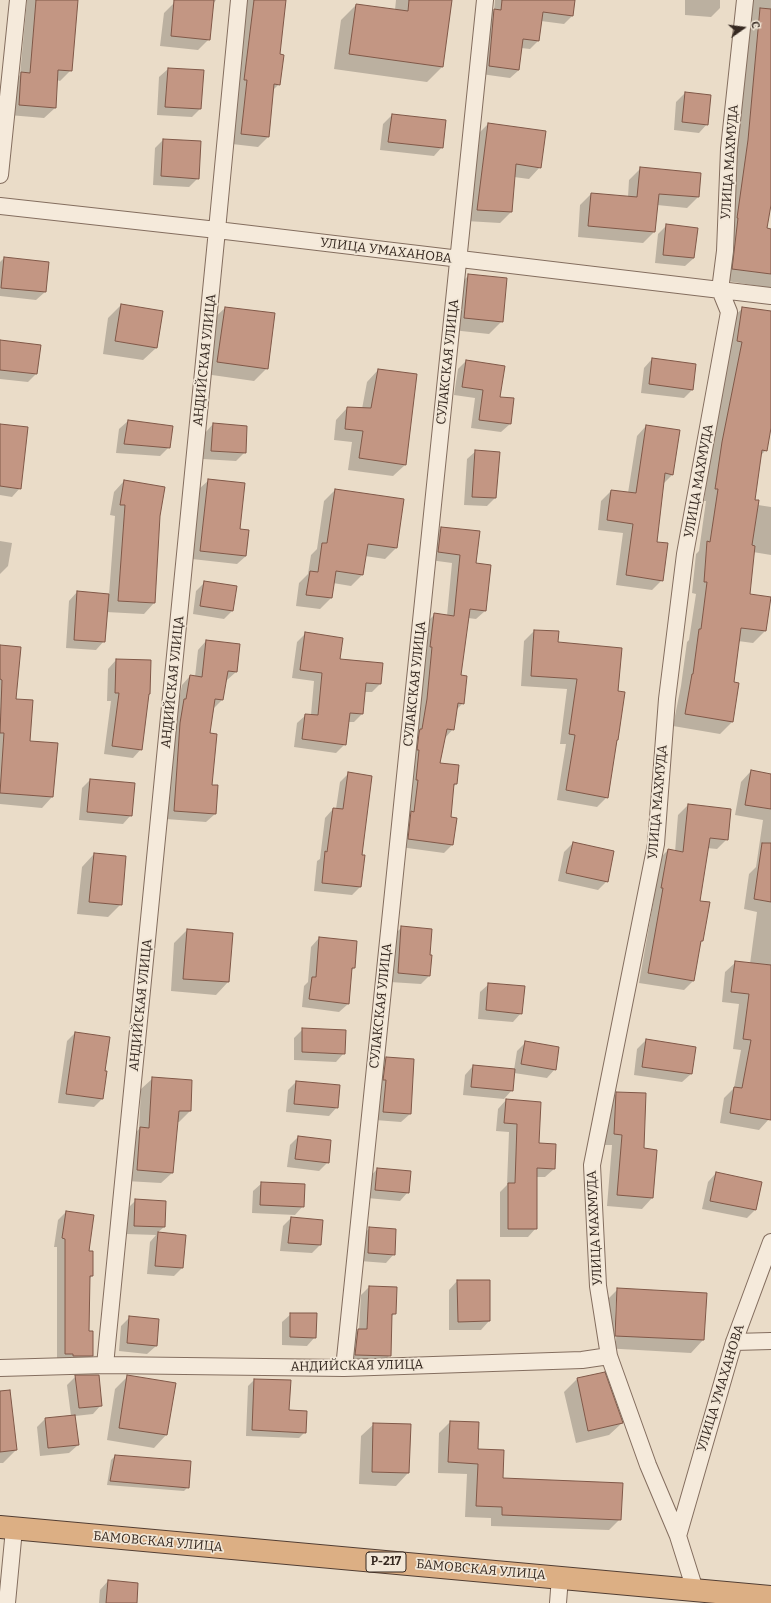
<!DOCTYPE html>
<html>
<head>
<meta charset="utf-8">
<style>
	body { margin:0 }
	#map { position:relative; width:771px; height:1603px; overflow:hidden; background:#eadcc8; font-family:Bitter,serif }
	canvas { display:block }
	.north { position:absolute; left:723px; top:8px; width:40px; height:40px; -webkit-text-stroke:3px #f2e7d7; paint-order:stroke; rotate:76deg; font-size:11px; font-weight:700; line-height:16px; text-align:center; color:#362921 }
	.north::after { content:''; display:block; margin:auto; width:14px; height:18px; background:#362921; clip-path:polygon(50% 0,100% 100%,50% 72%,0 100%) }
</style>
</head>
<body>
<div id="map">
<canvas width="771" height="1603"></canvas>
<div class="north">С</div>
</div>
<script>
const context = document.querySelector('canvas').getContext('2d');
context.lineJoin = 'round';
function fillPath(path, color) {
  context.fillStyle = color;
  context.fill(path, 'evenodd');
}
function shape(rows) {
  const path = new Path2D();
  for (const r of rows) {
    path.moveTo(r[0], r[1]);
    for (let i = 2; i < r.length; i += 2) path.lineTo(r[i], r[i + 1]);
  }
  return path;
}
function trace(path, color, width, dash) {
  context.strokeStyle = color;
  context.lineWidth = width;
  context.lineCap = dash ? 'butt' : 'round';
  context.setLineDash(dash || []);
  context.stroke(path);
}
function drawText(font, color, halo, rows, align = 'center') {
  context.font = font + ' Bitter,serif';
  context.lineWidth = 3.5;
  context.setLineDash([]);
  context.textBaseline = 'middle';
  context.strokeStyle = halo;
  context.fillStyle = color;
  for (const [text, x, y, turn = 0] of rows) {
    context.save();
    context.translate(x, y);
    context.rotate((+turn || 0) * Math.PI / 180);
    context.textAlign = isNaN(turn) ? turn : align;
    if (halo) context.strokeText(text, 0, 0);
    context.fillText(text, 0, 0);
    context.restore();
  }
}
fillPath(shape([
	[27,0,77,0,71,70,60,81,57,80,55,108,44,118,9,115,11,84,20,75],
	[180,0,216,0,213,4,209,39,198,50,160,46,164,13,175,2],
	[245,0,285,0,279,55,279,84,273,90,268,137,258,147,232,144],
	[396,0,452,0,442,67,427,82,334,69,341,20,356,5,395,10],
	[495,0,574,0,573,15,564,24,541,21,538,41,530,49,521,48,519,70,510,78,481,74,486,18,494,11],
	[685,0,720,0,720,8,711,17,685,15],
	[753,0,771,0,771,199,766,229,771,230,771,288,721,280],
	[168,69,202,71,200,109,192,117,157,115,159,77],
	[685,93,707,124,699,133,674,130,676,102],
	[392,115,442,147,434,156,380,150,383,124],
	[488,124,540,167,529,179,514,177,511,212,500,223,466,221,477,135],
	[163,140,198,178,189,187,153,185,155,148],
	[640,169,700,174,698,197,687,208,657,205,654,232,643,243,578,237,580,205,591,194,628,197,629,180],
	[667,225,694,258,685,266,655,263,658,234],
	[4,258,48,263,45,292,36,300,0,296,0,262],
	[469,275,502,321,489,334,452,330,456,288],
	[121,305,156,348,143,360,103,354,108,318],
	[225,308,267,368,254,381,205,374,212,320],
	[743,308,771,312,771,422,766,450,760,456,754,501,758,505,771,507,771,555,753,552,749,595,765,631,753,643,738,641,732,682,738,684,732,722,720,734,673,726,681,686,687,642,689,640,696,594,692,593,696,554,699,551,706,501,704,501,710,455,730,354,725,353,730,320],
	[0,341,36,374,28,382,0,379],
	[652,359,692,390,684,398,641,393,644,368],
	[466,361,499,397,510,424,501,432,471,428,475,398,454,395,458,369],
	[378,370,405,465,393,476,348,470,352,442,334,440,336,420,347,408,362,409,367,382],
	[128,421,169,447,160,456,116,453,119,429],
	[213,424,245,452,236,461,203,459,205,433],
	[0,425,20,488,12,497,0,495],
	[646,426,673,474,663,484,656,542,662,580,652,590,616,585,623,533,598,530,601,501,611,491,628,493,637,436],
	[476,451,495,498,487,506,464,505,467,459],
	[209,480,239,530,248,531,246,556,237,564,192,559,200,488],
	[124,481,159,516,154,603,144,614,106,612,104,641,96,650,66,648,69,601,77,592,109,595,115,516,110,515,114,492],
	[335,490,403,500,396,548,385,559,365,556,362,575,351,586,333,583,331,598,320,609,296,606,299,583,308,574,311,555,317,549,324,501],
	[441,528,475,564,485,611,476,619,468,618,460,676,463,703,456,710,453,729,445,738,439,764,456,784,453,787,450,818,452,845,444,853,400,847,426,623,435,614,447,616,452,563,430,560,433,536],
	[0,541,12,543,8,566,0,574],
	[205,582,232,611,224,619,193,614,196,591],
	[534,631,557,643,616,692,617,740,616,741,607,797,597,807,557,800,566,744,560,744,567,689,521,686,524,641],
	[306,633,338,660,382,664,380,684,372,692,365,692,362,714,354,722,348,722,345,744,336,753,294,747,297,723,306,715,311,715,314,681,292,678,297,642],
	[206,641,236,672,227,680,225,680,222,700,214,708,209,734,211,786,215,814,206,822,166,819,176,708,178,706,182,685,190,676,195,677,198,650],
	[0,646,15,700,29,741,52,797,42,808,0,804],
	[116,660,149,694,148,695,141,749,133,758,104,754,111,701,107,701,108,669],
	[751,771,771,775,771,1106,769,1119,759,1130,720,1123,724,1098,734,1088,741,1050,733,1049,739,1004,722,1002,725,972,736,962,750,964,757,912,744,909,749,874,756,867,763,820,735,815,741,782],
	[349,773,361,856,361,886,352,895,314,891,317,861,320,859,325,818,333,809,336,809,340,782],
	[90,780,131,815,123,824,79,820,82,788],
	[688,805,727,839,717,849,707,848,698,901,702,940,700,943,693,981,684,990,639,983,654,898,652,897,658,860,668,850,675,852,678,815],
	[573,843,607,881,598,890,558,881,564,852],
	[94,854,121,904,108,917,77,914,82,867],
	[402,927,428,955,429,976,421,984,390,982,393,936],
	[187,930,228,982,216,995,171,991,174,943],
	[319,938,354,968,351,971,348,1004,339,1012,302,1007,304,986,308,982,311,947],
	[489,984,521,1013,513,1022,478,1019,480,992],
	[303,1029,344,1053,336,1062,294,1060,294,1038],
	[75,1033,104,1072,102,1099,94,1107,58,1103,67,1041],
	[646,1040,691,1074,682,1082,634,1075,637,1049],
	[525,1043,555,1069,547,1078,514,1073,512,1090,504,1099,463,1095,465,1075,473,1066,514,1070,517,1051],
	[386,1058,413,1060,410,1114,401,1122,375,1120,378,1067],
	[152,1079,190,1111,179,1122,177,1122,172,1173,161,1183,126,1181,130,1139,139,1129,141,1089],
	[296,1082,337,1107,329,1116,286,1112,288,1090],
	[617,1093,643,1149,652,1198,642,1209,607,1206,612,1145,604,1145,606,1104],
	[506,1100,554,1169,545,1177,536,1177,536,1228,528,1237,500,1237,500,1192,507,1185,509,1132,496,1131,498,1109],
	[298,1137,328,1162,319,1171,287,1167,290,1145],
	[377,1169,408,1192,400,1201,367,1198,369,1178],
	[716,1173,755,1210,747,1218,702,1209,708,1182],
	[262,1183,303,1206,295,1215,252,1213,253,1191],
	[136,1200,164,1227,157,1233,185,1235,182,1268,174,1276,147,1274,150,1242,156,1235,126,1234,127,1209],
	[66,1212,88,1252,92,1252,92,1276,89,1279,88,1332,92,1355,83,1364,57,1362,57,1247,54,1247,58,1220],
	[291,1218,320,1245,312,1253,280,1251,283,1226],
	[370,1228,394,1254,386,1263,360,1261,361,1236],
	[457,1281,489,1281,489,1321,481,1330,449,1330,449,1290],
	[369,1287,395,1313,391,1317,390,1355,381,1364,347,1363,349,1339,359,1330,361,1295],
	[618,1289,706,1294,703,1340,691,1353,603,1348,605,1302],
	[616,1301,618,1301,616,1341,614,1341],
	[291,1314,315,1337,307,1346,282,1345,282,1322],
	[130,1317,156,1346,147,1354,119,1351,121,1326],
	[604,1373,622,1423,609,1435,576,1443,564,1392,577,1379],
	[76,1376,101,1405,93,1414,75,1416,78,1445,69,1453,40,1456,37,1427,45,1419,71,1416,67,1385],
	[128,1376,175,1384,166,1435,154,1448,107,1440,115,1389],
	[254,1380,288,1411,305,1432,299,1438,246,1436,248,1386],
	[0,1412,16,1450,3,1463,0,1463],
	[450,1422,477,1450,502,1479,620,1519,609,1530,491,1526,491,1518,465,1517,467,1474,438,1473,439,1433],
	[374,1424,408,1473,396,1486,359,1484,361,1436],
	[115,1456,188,1487,184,1491,107,1485,111,1460],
	[108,1581,136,1603,99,1603,100,1590]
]), '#0003');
const building = shape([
	[36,0,78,0,72,71,58,70,56,108,19,105,21,72,30,73,36,0],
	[174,0,214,0,210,40,171,36,174,0],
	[254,0,286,0,280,54,284,55,280,85,274,84,269,137,241,134,247,80,244,80,254,0],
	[409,0,452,0,443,67,349,54,356,4,408,11,409,0],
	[502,0,575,0,573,16,543,12,539,41,523,39,519,70,489,66,494,9,501,10,502,0],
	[760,8,771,9,771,205,767,228,771,229,771,274,732,269,738,218,737,218,748,140,760,8],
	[168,68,204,70,201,109,165,107,168,68],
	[685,92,711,95,708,125,682,122,685,92],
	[392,114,446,120,443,148,388,142,392,114],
	[488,123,546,131,541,168,516,164,512,212,477,210,488,123],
	[163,139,201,141,199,179,161,176,163,139],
	[640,167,701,173,699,197,659,194,655,232,588,226,591,193,637,197,640,167],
	[666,224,698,228,694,258,663,255,666,224],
	[4,257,49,262,46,292,1,288,4,257],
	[468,274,507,278,503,322,464,318,468,274],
	[121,304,163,311,157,348,115,341,121,304],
	[225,307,275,313,268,369,217,362,225,307],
	[742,307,771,311,771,428,767,451,762,450,755,500,759,500,752,545,755,546,750,594,771,597,766,631,741,628,734,682,739,683,733,722,685,714,692,674,693,674,699,629,701,629,707,582,704,582,707,541,710,542,718,489,715,489,722,442,742,342,737,341,742,307],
	[0,340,41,345,37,374,0,370,0,340],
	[652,358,696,364,693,390,649,384,652,358],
	[466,360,505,366,500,397,514,398,511,424,479,420,483,390,462,387,466,360],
	[378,369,417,374,406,465,359,458,363,431,345,429,347,407,371,408,378,369],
	[128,420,173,426,170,448,124,444,128,420],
	[213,423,247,426,246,453,211,451,213,423],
	[0,424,28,427,21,489,0,486,0,424],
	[646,425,680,430,673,475,665,473,657,542,668,543,663,581,626,575,633,524,607,520,611,490,636,493,646,425],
	[475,450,500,452,496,498,472,497,475,450],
	[208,479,245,483,240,529,249,530,246,556,200,551,208,479],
	[124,480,165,487,160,516,155,603,118,601,125,505,120,505,124,480],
	[335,489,404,499,397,548,368,544,363,575,336,571,332,598,306,595,310,571,318,572,322,543,327,543,335,489],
	[441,527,480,531,476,563,491,565,486,611,470,609,461,675,467,676,464,704,458,703,454,730,447,729,440,763,459,765,457,784,454,784,451,817,457,818,453,845,408,839,411,811,414,812,418,780,416,780,419,750,417,750,419,733,420,729,422,729,427,699,432,647,430,647,434,613,454,616,460,555,438,552,441,527],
	[204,581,237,586,233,611,200,606,204,581],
	[77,591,109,594,105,642,74,640,77,591],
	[534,630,559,631,558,642,622,648,618,691,625,692,618,740,617,740,608,798,566,790,575,735,569,734,577,679,531,676,534,630],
	[305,632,343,638,340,659,383,663,381,684,366,683,363,714,350,713,346,745,302,739,305,714,318,715,322,673,300,670,305,632],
	[206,640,240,644,237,672,228,671,223,700,215,699,210,733,217,734,212,785,218,785,216,814,174,811,180,723,184,699,186,699,190,675,202,677,206,640],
	[0,645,21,647,16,699,33,700,30,741,58,743,53,797,0,793,4,733,0,733,2,680,0,679,0,645],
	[116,659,151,660,150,694,149,694,142,750,112,746,119,693,115,693,116,659],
	[751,770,771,774,771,809,745,805,751,770],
	[348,772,372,776,362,855,365,855,361,887,322,883,325,851,327,852,333,808,343,809,348,772],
	[90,779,135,783,132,816,87,812,90,779],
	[688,804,731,809,728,840,710,838,700,901,710,902,703,941,701,941,694,981,648,973,663,888,661,888,668,849,683,852,688,804],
	[573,842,614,851,608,882,566,873,573,842],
	[762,843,771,843,771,902,754,899,762,843],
	[94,853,126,856,122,905,89,902,94,853],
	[401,926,432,929,430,955,432,955,430,976,398,973,401,926],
	[187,929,233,933,229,982,183,979,187,929],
	[319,937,357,941,355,968,352,968,349,1004,309,999,312,977,316,977,319,937],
	[735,961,771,965,771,1120,730,1113,734,1087,742,1088,751,1040,743,1039,749,994,731,992,735,961],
	[488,983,525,986,522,1014,486,1010,488,983],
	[302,1028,346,1030,345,1054,302,1052,302,1028],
	[75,1032,110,1037,105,1071,107,1071,103,1099,66,1094,75,1032],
	[646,1039,696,1047,692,1074,642,1067,646,1039],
	[525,1041,559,1047,556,1070,521,1064,525,1041],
	[386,1057,414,1059,411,1114,383,1112,386,1080,383,1080,386,1057],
	[473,1065,515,1069,513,1091,471,1087,473,1065],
	[152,1077,192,1080,191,1111,179,1111,173,1173,137,1170,140,1127,149,1128,152,1077],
	[296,1081,340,1085,338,1108,294,1104,296,1081],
	[616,1092,646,1093,644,1148,657,1150,653,1198,617,1195,622,1135,614,1134,616,1092],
	[506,1099,541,1102,539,1143,556,1144,555,1169,537,1168,537,1229,508,1229,508,1183,515,1183,517,1124,504,1123,506,1099],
	[298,1136,331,1140,329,1163,295,1159,298,1136],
	[377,1168,411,1171,409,1193,375,1190,377,1168],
	[716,1172,762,1182,756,1210,710,1201,716,1172],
	[261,1182,305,1184,304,1207,260,1205,261,1182],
	[135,1199,166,1201,165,1227,134,1226,135,1199],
	[66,1211,94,1215,89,1251,93,1251,93,1276,90,1276,89,1331,93,1331,93,1356,73,1356,73,1354,65,1354,65,1239,62,1238,66,1211],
	[291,1217,323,1220,321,1245,288,1243,291,1217],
	[369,1227,396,1229,395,1255,368,1253,369,1227],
	[158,1232,186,1235,183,1268,155,1266,158,1232],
	[457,1280,490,1280,490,1321,458,1322,457,1280],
	[369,1286,397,1287,396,1314,392,1314,391,1356,355,1355,358,1329,367,1329,369,1286],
	[617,1288,707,1293,704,1340,615,1336,617,1288],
	[290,1313,317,1313,316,1338,290,1337,290,1313],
	[129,1316,159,1319,157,1346,127,1343,129,1316],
	[605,1372,623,1423,588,1431,577,1378,605,1372],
	[75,1375,99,1375,102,1406,79,1408,75,1375],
	[127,1375,176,1383,167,1435,119,1428,127,1375],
	[254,1379,291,1380,289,1410,307,1411,306,1433,252,1430,254,1379],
	[10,1390,17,1450,0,1452,0,1391,10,1390],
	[75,1415,79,1445,48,1448,45,1418,75,1415],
	[450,1421,479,1422,478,1449,504,1450,503,1478,623,1483,621,1520,502,1515,502,1507,476,1506,478,1464,448,1462,450,1421],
	[373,1423,411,1424,409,1473,372,1472,373,1423],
	[115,1455,191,1461,189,1488,110,1481,115,1455],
	[108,1580,138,1583,137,1603,106,1603,108,1580]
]);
fillPath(building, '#c39683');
trace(building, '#805848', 1);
const minor = shape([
	[0,175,18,0],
	[0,206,217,230,771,296],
	[734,1342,771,1341],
	[105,1365,217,230,239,0],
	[0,1368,105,1365,344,1368,582,1360,609,1356],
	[344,1368,485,0],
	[678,1536,734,1342,771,1242],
	[695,1590,678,1536,648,1465,609,1356,598,1286,592,1165,656,844,667,699,685,554,729,312,720,290,725,251,729,149,745,0],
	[7,1603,14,1529],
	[558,1603,560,1577]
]);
const trunk = shape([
	[0,1527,771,1597]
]);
trace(minor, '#846e5f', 18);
trace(trunk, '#523e33', 24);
trace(minor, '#f5eadb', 16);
trace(trunk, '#dcaf84', 22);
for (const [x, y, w] of [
	[386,1562,40]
]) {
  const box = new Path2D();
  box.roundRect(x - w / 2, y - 10, w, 20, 3);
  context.fillStyle = '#f2e7d7';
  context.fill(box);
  trace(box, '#362921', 1);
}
drawText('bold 12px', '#362921', null, [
	["Р-217",386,1562]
]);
drawText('13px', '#362921', '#f2e7d7', [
	["УЛИЦА МАХМУДА",730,162,-86],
	["УЛИЦА УМАХАНОВА",386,251,7],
	["АНДИЙСКАЯ УЛИЦА",205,360,-84],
	["СУЛАКСКАЯ УЛИЦА",448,362,-84],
	["УЛИЦА МАХМУДА",699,481,-80],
	["АНДИЙСКАЯ УЛИЦА",173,682,-84],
	["СУЛАКСКАЯ УЛИЦА",415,684,-84],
	["УЛИЦА МАХМУДА",658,802,-85],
	["АНДИЙСКАЯ УЛИЦА",141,1005,-84],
	["СУЛАКСКАЯ УЛИЦА",381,1006,-84],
	["УЛИЦА МАХМУДА",595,1228,-93],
	["АНДИЙСКАЯ УЛИЦА",357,1366,-1],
	["УЛИЦА УМАХАНОВА",721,1388,-73],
	["БАМОВСКАЯ УЛИЦА",158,1542,5],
	["БАМОВСКАЯ УЛИЦА",481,1570,5]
]);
</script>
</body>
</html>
